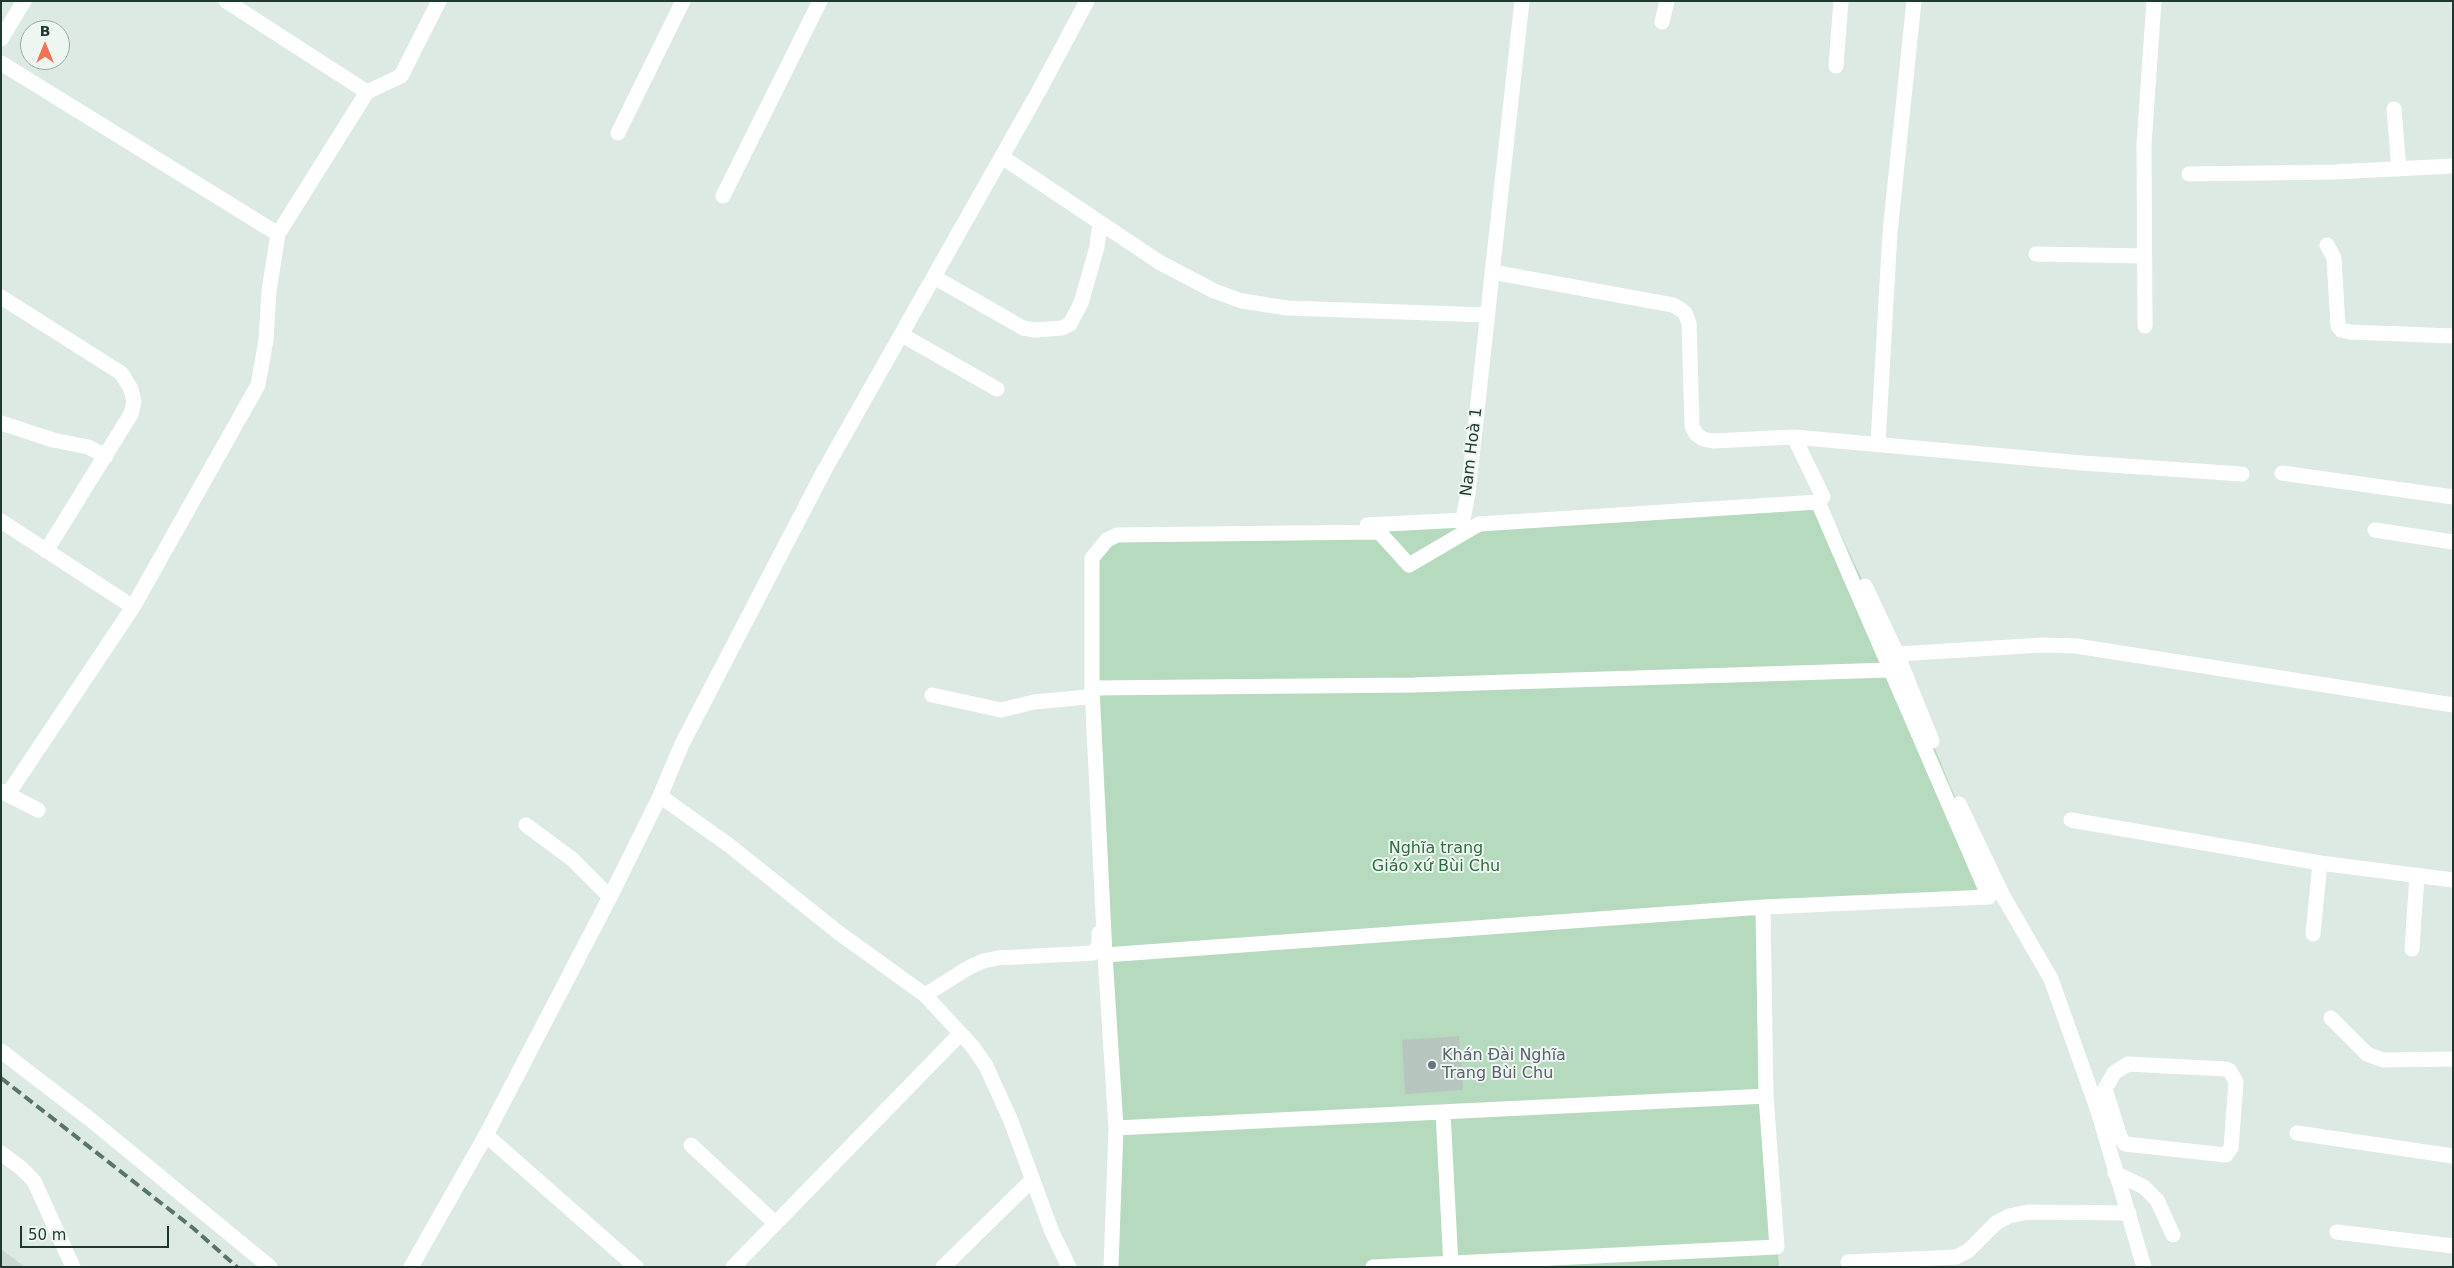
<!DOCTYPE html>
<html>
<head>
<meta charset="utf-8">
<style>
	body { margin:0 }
	#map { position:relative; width:2454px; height:1268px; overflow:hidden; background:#dde9e3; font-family:"DejaVu Sans",sans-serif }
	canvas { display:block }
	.frame { position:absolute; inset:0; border:2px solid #1f3830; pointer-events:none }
	.north { position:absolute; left:20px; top:20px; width:50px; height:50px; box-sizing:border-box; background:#edf6f1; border:1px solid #9baaa4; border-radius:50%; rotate:0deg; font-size:14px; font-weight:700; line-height:20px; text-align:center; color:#1f3830 }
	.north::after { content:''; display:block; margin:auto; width:18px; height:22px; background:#f07355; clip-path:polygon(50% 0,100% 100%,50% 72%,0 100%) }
	.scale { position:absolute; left:20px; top:1226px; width:149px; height:22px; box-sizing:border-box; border:2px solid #1f3830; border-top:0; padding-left:6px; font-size:15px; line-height:18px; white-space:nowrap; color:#1f3830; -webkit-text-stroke:4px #edf6f1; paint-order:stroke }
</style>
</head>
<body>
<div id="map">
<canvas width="2454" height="1268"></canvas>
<div class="frame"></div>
<div class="north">B</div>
<div class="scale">50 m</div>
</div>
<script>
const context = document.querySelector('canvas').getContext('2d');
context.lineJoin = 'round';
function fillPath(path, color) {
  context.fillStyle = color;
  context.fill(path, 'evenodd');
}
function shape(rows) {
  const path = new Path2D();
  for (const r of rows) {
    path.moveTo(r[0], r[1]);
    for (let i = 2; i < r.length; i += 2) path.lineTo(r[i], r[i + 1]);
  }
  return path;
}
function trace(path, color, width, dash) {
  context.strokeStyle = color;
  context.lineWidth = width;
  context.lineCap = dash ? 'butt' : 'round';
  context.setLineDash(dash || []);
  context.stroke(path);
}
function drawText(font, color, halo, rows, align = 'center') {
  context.font = font + ' "DejaVu Sans",sans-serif';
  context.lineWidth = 4;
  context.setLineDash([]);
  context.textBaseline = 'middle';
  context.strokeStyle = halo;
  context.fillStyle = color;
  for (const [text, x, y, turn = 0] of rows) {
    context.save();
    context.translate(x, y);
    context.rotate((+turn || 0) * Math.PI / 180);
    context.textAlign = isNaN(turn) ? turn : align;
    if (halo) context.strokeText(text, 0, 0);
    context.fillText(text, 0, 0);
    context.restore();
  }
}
fillPath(shape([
	[1,1249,25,1267,1,1267]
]), '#cbd9d2');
fillPath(shape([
	[1823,497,1897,654,1950,786,2003,896,1768,911,1766,1096,1779,1267,1111,1267,1117,1121,1087,555,1116,531,1411,523]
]), '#b6dabe');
fillPath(shape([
	[1459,1036,1463,1090,1405,1094,1402,1040]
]), '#b6c6bf');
trace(shape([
	[1662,22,1667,1],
	[1,39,24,1],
	[1,63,278,234,367,92,226,1],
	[1836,66,1841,1],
	[367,92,401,76,439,1],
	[2394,109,2399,169],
	[618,133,683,1],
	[1002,157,1159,262,1214,291,1242,301,1287,308,1487,315],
	[2189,174,2334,172,2453,166],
	[723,196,820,1],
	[2327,245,2334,258,2338,326,2341,330,2350,332,2453,336],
	[2036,254,2144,256],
	[1492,272,1673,305,1680,309,1685,313,1689,323,1692,426,1696,434,1703,439,1713,441,1794,437,1823,497],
	[934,277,1023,328,1035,330,1062,328,1070,324,1081,303,1097,247,1100,223],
	[1,297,121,373,131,389,134,402,131,414,46,551],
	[2145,326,2144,144,2154,1],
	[902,335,997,389],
	[1,423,53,440,88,447,106,456],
	[1794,437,2082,463,2242,474],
	[1878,443,1890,232,1914,1],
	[2282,473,2453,497],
	[1818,502,1989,897,1763,907,1105,955,1092,688,1092,558,1107,540,1117,535,1379,532,1409,565,1479,524,1818,502],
	[1,521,133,607],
	[1367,525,1463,520,1468,493,1522,1],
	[2375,530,2453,542],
	[1865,586,1897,654,1932,741],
	[1897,654,2043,645,2076,646,2453,705],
	[1092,688,1414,685,1890,670],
	[932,695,1001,710,1034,702,1087,697],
	[1,791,38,810],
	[8,794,133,607,258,385,266,340,269,291,278,234],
	[1959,804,2003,896,2051,979,2098,1111,2144,1267],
	[2071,820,2320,863,2453,880],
	[526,825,572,859,610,897],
	[2313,934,2320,863],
	[2412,949,2417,875],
	[1105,955,1116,1128,1766,1096,1763,907],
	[925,995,968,968,983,961,998,958,1093,953,1099,945,1099,933],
	[2331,1018,2367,1054,2383,1060,2453,1059],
	[1,1051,91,1120,270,1267],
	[2098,1111,2105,1089,2114,1073,2128,1064,2226,1069,2230,1071,2236,1082,2231,1148,2226,1155,2125,1144,2120,1137,2105,1089],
	[1443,1112,1451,1267],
	[2297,1133,2453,1156],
	[486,1135,636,1267],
	[691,1145,775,1223],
	[1,1153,21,1168,34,1181,73,1267],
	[2115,1173,2144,1187,2157,1200,2173,1235],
	[2337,1232,2453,1246],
	[1848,1262,1956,1257,1968,1251,1996,1223,2009,1216,2028,1212,2129,1213],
	[411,1267,486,1135,610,897,660,796],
	[733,1267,960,1034],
	[943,1267,1032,1180],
	[1069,1267,1052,1232,1011,1121,986,1066,973,1047,925,995,839,933,730,846,660,796,682,744,824,471,1040,89,1087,1],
	[1111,1267,1116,1128],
	[1373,1267,1777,1247,1766,1096]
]), '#fff', 15);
trace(shape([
	[1,1078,193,1228,237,1267]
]), '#59746b', 4, [10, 5]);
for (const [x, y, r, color] of [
	[1432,1065,5,"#6b7280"]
]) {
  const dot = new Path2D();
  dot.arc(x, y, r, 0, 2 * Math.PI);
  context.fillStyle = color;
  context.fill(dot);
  trace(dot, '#edf6f1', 2);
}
drawText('16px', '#1f3830', '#edf6f1', [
	["Nam Hoà 1",1472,452,-83]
]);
drawText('16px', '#2b6e41', '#edf6f1', [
	["Nghĩa trang",1436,849],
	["Giáo xứ Bùi Chu",1436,867]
]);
drawText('16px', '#5b616d', '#edf6f1', [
	["Khán Đài Nghĩa",1442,1056],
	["Trang Bùi Chu",1442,1074]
], 'left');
</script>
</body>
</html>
